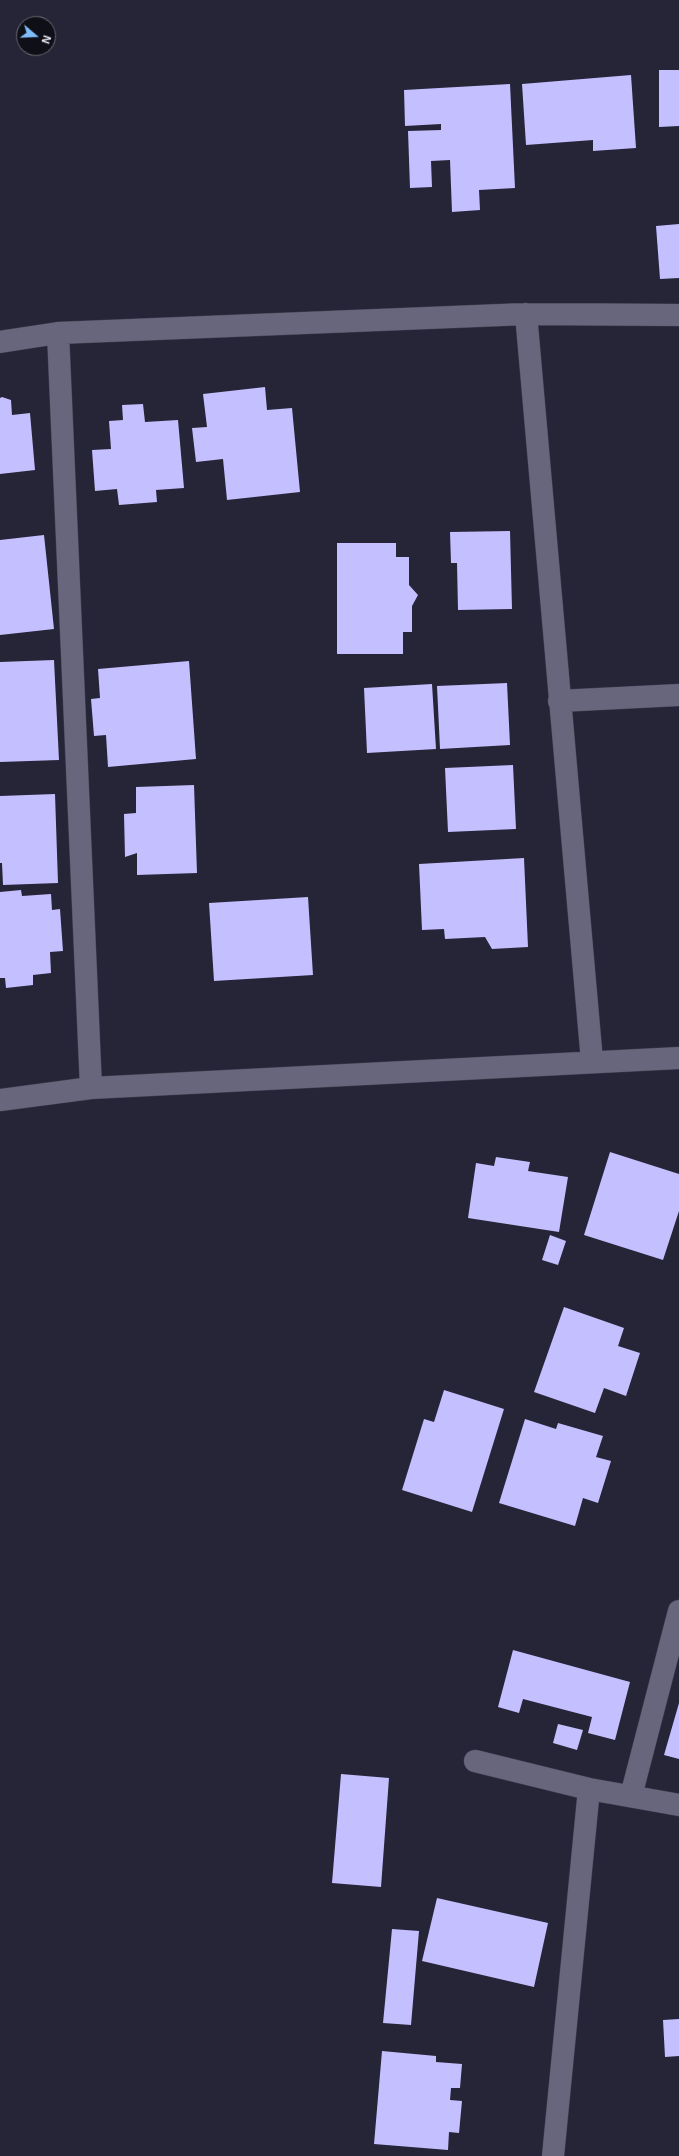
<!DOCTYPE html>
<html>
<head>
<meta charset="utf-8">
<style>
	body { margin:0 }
	#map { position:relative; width:679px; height:2156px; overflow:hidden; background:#262437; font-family:Arial,sans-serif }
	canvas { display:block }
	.north { position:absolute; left:16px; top:16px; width:40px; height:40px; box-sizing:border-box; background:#0f0f17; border:1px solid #696973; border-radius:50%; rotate:109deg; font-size:11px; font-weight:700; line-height:16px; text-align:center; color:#f0f0fc }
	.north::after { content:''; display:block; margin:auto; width:14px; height:18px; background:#7fbdfa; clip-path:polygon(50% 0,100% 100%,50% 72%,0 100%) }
</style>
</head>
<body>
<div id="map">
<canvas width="679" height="2156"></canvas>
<div class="north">N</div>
</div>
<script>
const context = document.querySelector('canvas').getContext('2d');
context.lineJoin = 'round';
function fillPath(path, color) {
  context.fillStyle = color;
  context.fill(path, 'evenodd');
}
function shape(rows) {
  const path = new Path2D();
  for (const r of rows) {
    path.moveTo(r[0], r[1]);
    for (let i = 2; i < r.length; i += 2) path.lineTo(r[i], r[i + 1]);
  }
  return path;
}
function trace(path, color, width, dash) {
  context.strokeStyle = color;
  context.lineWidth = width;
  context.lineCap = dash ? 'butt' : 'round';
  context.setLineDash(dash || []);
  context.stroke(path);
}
fillPath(shape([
	[659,70,679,70,679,126,659,127],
	[631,75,636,148,593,151,593,140,526,145,522,84],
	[510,84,515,188,479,190,480,210,452,212,450,160,431,161,432,187,410,188,408,131,441,130,441,124,405,126,404,90],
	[679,224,679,278,660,279,656,226],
	[265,387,267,410,292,408,300,492,227,500,223,459,196,462,192,428,207,427,203,394],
	[2,397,11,400,12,415,30,413,35,470,0,474,0,398],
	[143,404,145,422,178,420,184,488,156,490,157,502,119,505,117,489,95,491,92,450,111,449,109,421,123,420,122,405],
	[510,531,512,609,458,610,457,563,451,563,450,532],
	[44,535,54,629,0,635,0,540],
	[337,543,396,543,396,557,409,557,409,585,418,595,412,606,412,632,403,632,403,654,337,654],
	[54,660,59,760,0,762,0,662],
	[189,661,196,759,108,767,106,735,94,736,91,699,100,698,98,669],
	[507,683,510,745,440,749,437,686],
	[432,684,436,749,367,753,364,688],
	[513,765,516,829,448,832,445,768],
	[194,785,197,873,137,875,137,853,125,857,124,814,136,813,136,787],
	[55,794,58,883,3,885,2,863,0,863,0,796],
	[524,858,528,947,492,949,485,937,445,939,444,929,422,930,419,864],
	[21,890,22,896,51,894,52,910,60,909,63,951,50,952,51,973,33,975,33,985,6,988,5,978,0,978,0,892],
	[308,897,313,975,214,981,209,903],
	[610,1152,679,1174,679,1211,663,1260,584,1235],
	[496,1157,530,1162,528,1171,568,1177,559,1232,468,1218,476,1163,494,1166],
	[550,1235,566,1241,558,1265,542,1260],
	[564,1307,624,1328,618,1346,640,1353,626,1396,604,1388,595,1413,534,1392],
	[444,1390,504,1409,472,1512,402,1490,424,1419,434,1422],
	[525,1419,556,1429,558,1423,603,1436,596,1457,611,1461,598,1503,583,1498,575,1526,499,1503],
	[513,1650,630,1682,615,1740,588,1733,592,1717,523,1699,519,1713,498,1707],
	[679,1703,679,1759,664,1755],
	[558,1724,583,1730,577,1750,553,1743],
	[341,1774,389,1778,381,1887,332,1883],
	[437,1898,548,1923,534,1987,422,1961],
	[392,1929,419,1931,411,2025,383,2023],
	[679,2019,679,2056,665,2057,663,2020],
	[382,2051,436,2056,436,2062,462,2064,460,2088,451,2088,450,2100,462,2101,459,2133,449,2132,448,2150,374,2144]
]), '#c4bfff');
const minor = shape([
	[526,314,592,1061],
	[58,333,91,1088],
	[0,342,58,333,526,314,679,315],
	[559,701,679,695],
	[0,1100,91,1088,679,1058],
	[475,1761,589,1789,679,1805],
	[631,1796,679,1611],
	[553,2156,589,1789]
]);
trace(minor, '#403f4f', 23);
trace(minor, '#68667c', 22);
</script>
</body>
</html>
